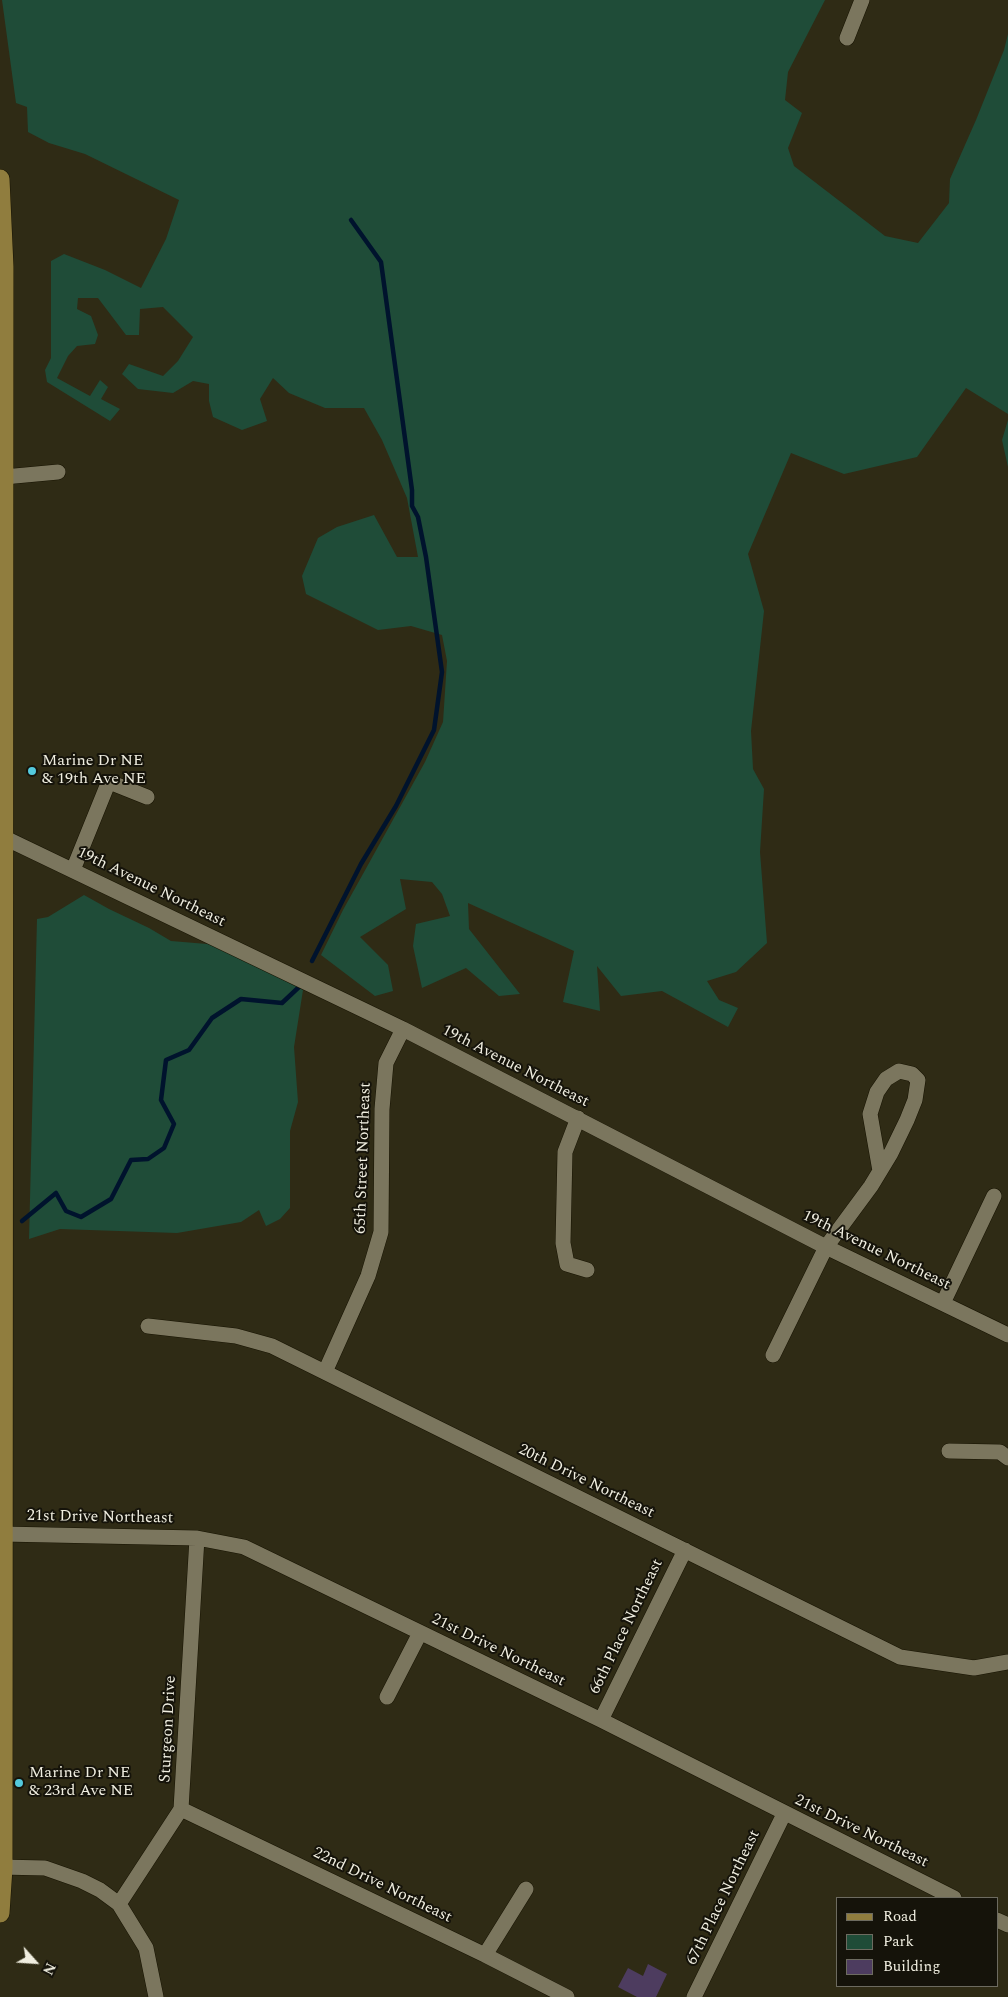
<!DOCTYPE html>
<html>
<head>
<meta charset="utf-8">
<style>
	body { margin:0 }
	#map { position:relative; width:1008px; height:1997px; overflow:hidden; background:#2f2b15; font-family:Spectral,serif }
	canvas { display:block }
	.legend { position:absolute; left:836px; top:1897px; width:162px; height:90px; box-sizing:border-box; background:#15130a; border:1px solid #6d6b60; margin:0; padding:6px 9px; list-style:none; font-size:15px; color:#f0eee0 }
	.legend li { display:flex; align-items:center; gap:10px; height:25px }
	.legend b { width:25px; border:1px solid #6d6b60 }
	.north { position:absolute; left:10px; top:1937px; width:50px; height:50px; -webkit-text-stroke:4px #15130a; paint-order:stroke; rotate:116deg; font-size:14px; font-weight:700; line-height:20px; text-align:center; color:#f0eee0 }
	.north::after { content:''; display:block; margin:auto; width:18px; height:22px; background:#f0eee0; clip-path:polygon(50% 0,100% 100%,50% 72%,0 100%) }
</style>
</head>
<body>
<div id="map">
<canvas width="1008" height="1997"></canvas>
<ul class="legend">
<li><b style="height:6px;background:#907d3e"></b>Road</li>
<li><b style="height:14px;background:#1f4c38"></b>Park</li>
<li><b style="height:14px;background:#4d3c5f"></b>Building</li>
</ul>
<div class="north">N</div>
</div>
<script>
const context = document.querySelector('canvas').getContext('2d');
context.lineJoin = 'round';
function fillPath(path, color) {
  context.fillStyle = color;
  context.fill(path, 'evenodd');
}
function shape(rows) {
  const path = new Path2D();
  for (const r of rows) {
    path.moveTo(r[0], r[1]);
    for (let i = 2; i < r.length; i += 2) path.lineTo(r[i], r[i + 1]);
  }
  return path;
}
function trace(path, color, width, dash) {
  context.strokeStyle = color;
  context.lineWidth = width;
  context.lineCap = dash ? 'butt' : 'round';
  context.setLineDash(dash || []);
  context.stroke(path);
}
function drawText(font, color, halo, rows, align = 'center') {
  context.font = font + ' Spectral,serif';
  context.lineWidth = 4;
  context.setLineDash([]);
  context.textBaseline = 'middle';
  context.strokeStyle = halo;
  context.fillStyle = color;
  for (const [text, x, y, turn = 0] of rows) {
    context.save();
    context.translate(x, y);
    context.rotate((+turn || 0) * Math.PI / 180);
    context.textAlign = isNaN(turn) ? turn : align;
    if (halo) context.strokeText(text, 0, 0);
    context.fillText(text, 0, 0);
    context.restore();
  }
}
fillPath(shape([
	[2,0,825,0,788,72,785,100,802,113,788,148,794,166,885,236,918,243,949,203,950,179,976,120,1004,50,1008,34,1008,414,966,388,917,457,844,474,791,453,748,554,764,611,751,731,753,769,764,789,760,852,767,943,736,972,707,981,719,1000,738,1008,728,1027,662,991,621,996,597,966,600,1011,563,1002,574,951,468,903,469,929,520,994,499,996,466,968,422,988,413,946,416,924,450,916,442,894,432,882,400,879,406,909,360,937,388,965,393,991,375,996,321,955,343,910,425,762,443,722,447,661,442,635,411,626,378,630,306,594,302,576,318,538,337,527,374,515,397,557,418,557,407,498,382,440,364,408,325,408,289,393,273,378,260,399,267,421,242,430,213,417,209,401,209,384,193,381,173,393,138,389,122,374,129,364,163,376,178,361,193,337,163,307,140,309,139,335,126,335,98,298,78,298,77,309,91,316,98,335,95,344,77,346,68,356,57,378,90,396,100,380,108,387,101,399,120,409,110,421,47,382,45,370,51,358,51,261,64,254,105,270,141,288,166,239,179,200,85,154,49,143,28,132,27,107,16,103],
	[1008,420,1008,467,1002,440],
	[84,895,109,909,149,928,171,941,219,945,303,990,294,1047,298,1102,290,1131,290,1208,280,1219,266,1226,259,1210,241,1222,177,1233,60,1229,29,1239,37,919,48,917]
]), '#1f4c38');
trace(shape([
	[312,961,361,864,396,806,434,730,442,672,426,557,418,517,412,506,412,490,381,262,351,220],
	[22,1221,56,1193,66,1211,81,1217,111,1199,131,1160,148,1159,164,1148,174,1124,161,1100,166,1060,189,1050,212,1018,241,999,282,1003,299,987]
]), '#00132d', 4.5);
fillPath(shape([
	[648,1964,667,1974,656,1997,637,1997,618,1987,628,1968,643,1976]
]), '#4d3c5f');
const minor = shape([
	[847,38,862,0],
	[4,477,58,472],
	[3,837,403,1029,826,1247,1008,1335],
	[73,870,107,786,112,783,147,797],
	[578,1118,565,1152,563,1243,567,1264,587,1270],
	[943,1303,994,1196],
	[148,1326,236,1336,272,1346,900,1657,974,1668,1008,1662],
	[773,1355,826,1247,871,1186,891,1153,907,1120,915,1100,918,1080,912,1074,899,1071,886,1079,877,1092,870,1114,880,1171],
	[325,1372,368,1276,381,1232,382,1109,386,1063,403,1029],
	[949,1451,1000,1452,1008,1458],
	[2,1534,197,1538,244,1547,601,1720,954,1898],
	[387,1697,420,1633],
	[601,1720,685,1550],
	[181,1809,485,1955,567,1997],
	[0,1867,45,1868,82,1881,100,1890,119,1904,146,1948,156,1997],
	[119,1904,181,1809,197,1538],
	[997,1920,1008,1925],
	[485,1955,526,1889],
	[694,1997,784,1814]
]);
const major = shape([
	[0,179,4,267,3,1868,0,1913]
]);
trace(minor, '#171301', 16);
trace(major, '#171301', 20);
trace(minor, '#7b765e', 15);
trace(major, '#907d3e', 19);
for (const [x, y, r, color] of [
	[32,771,5,"#54cadd"],
	[19,1783,5,"#54cadd"]
]) {
  const dot = new Path2D();
  dot.arc(x, y, r, 0, 2 * Math.PI);
  context.fillStyle = color;
  context.fill(dot);
  trace(dot, '#15130a', 2);
}
drawText('16px', '#f0eee0', '#15130a', [
	["Marine Dr NE",42,762],
	["& 19th Ave NE",42,780],
	["Marine Dr NE",29,1774],
	["& 23rd Ave NE",29,1792]
], 'left');
drawText('16px', '#f0eee0', '#15130a', [
	["19th Avenue Northeast",151,888,26],
	["19th Avenue Northeast",515,1067,27],
	["65th Street Northeast",364,1158,-88],
	["19th Avenue Northeast",876,1251,26],
	["20th Drive Northeast",586,1482,26],
	["21st Drive Northeast",100,1518,1],
	["66th Place Northeast",627,1627,-64],
	["21st Drive Northeast",498,1651,26],
	["Sturgeon Drive",169,1729,-87],
	["21st Drive Northeast",861,1832,26],
	["22nd Drive Northeast",382,1886,26],
	["67th Place Northeast",724,1898,-64]
]);
</script>
</body>
</html>
